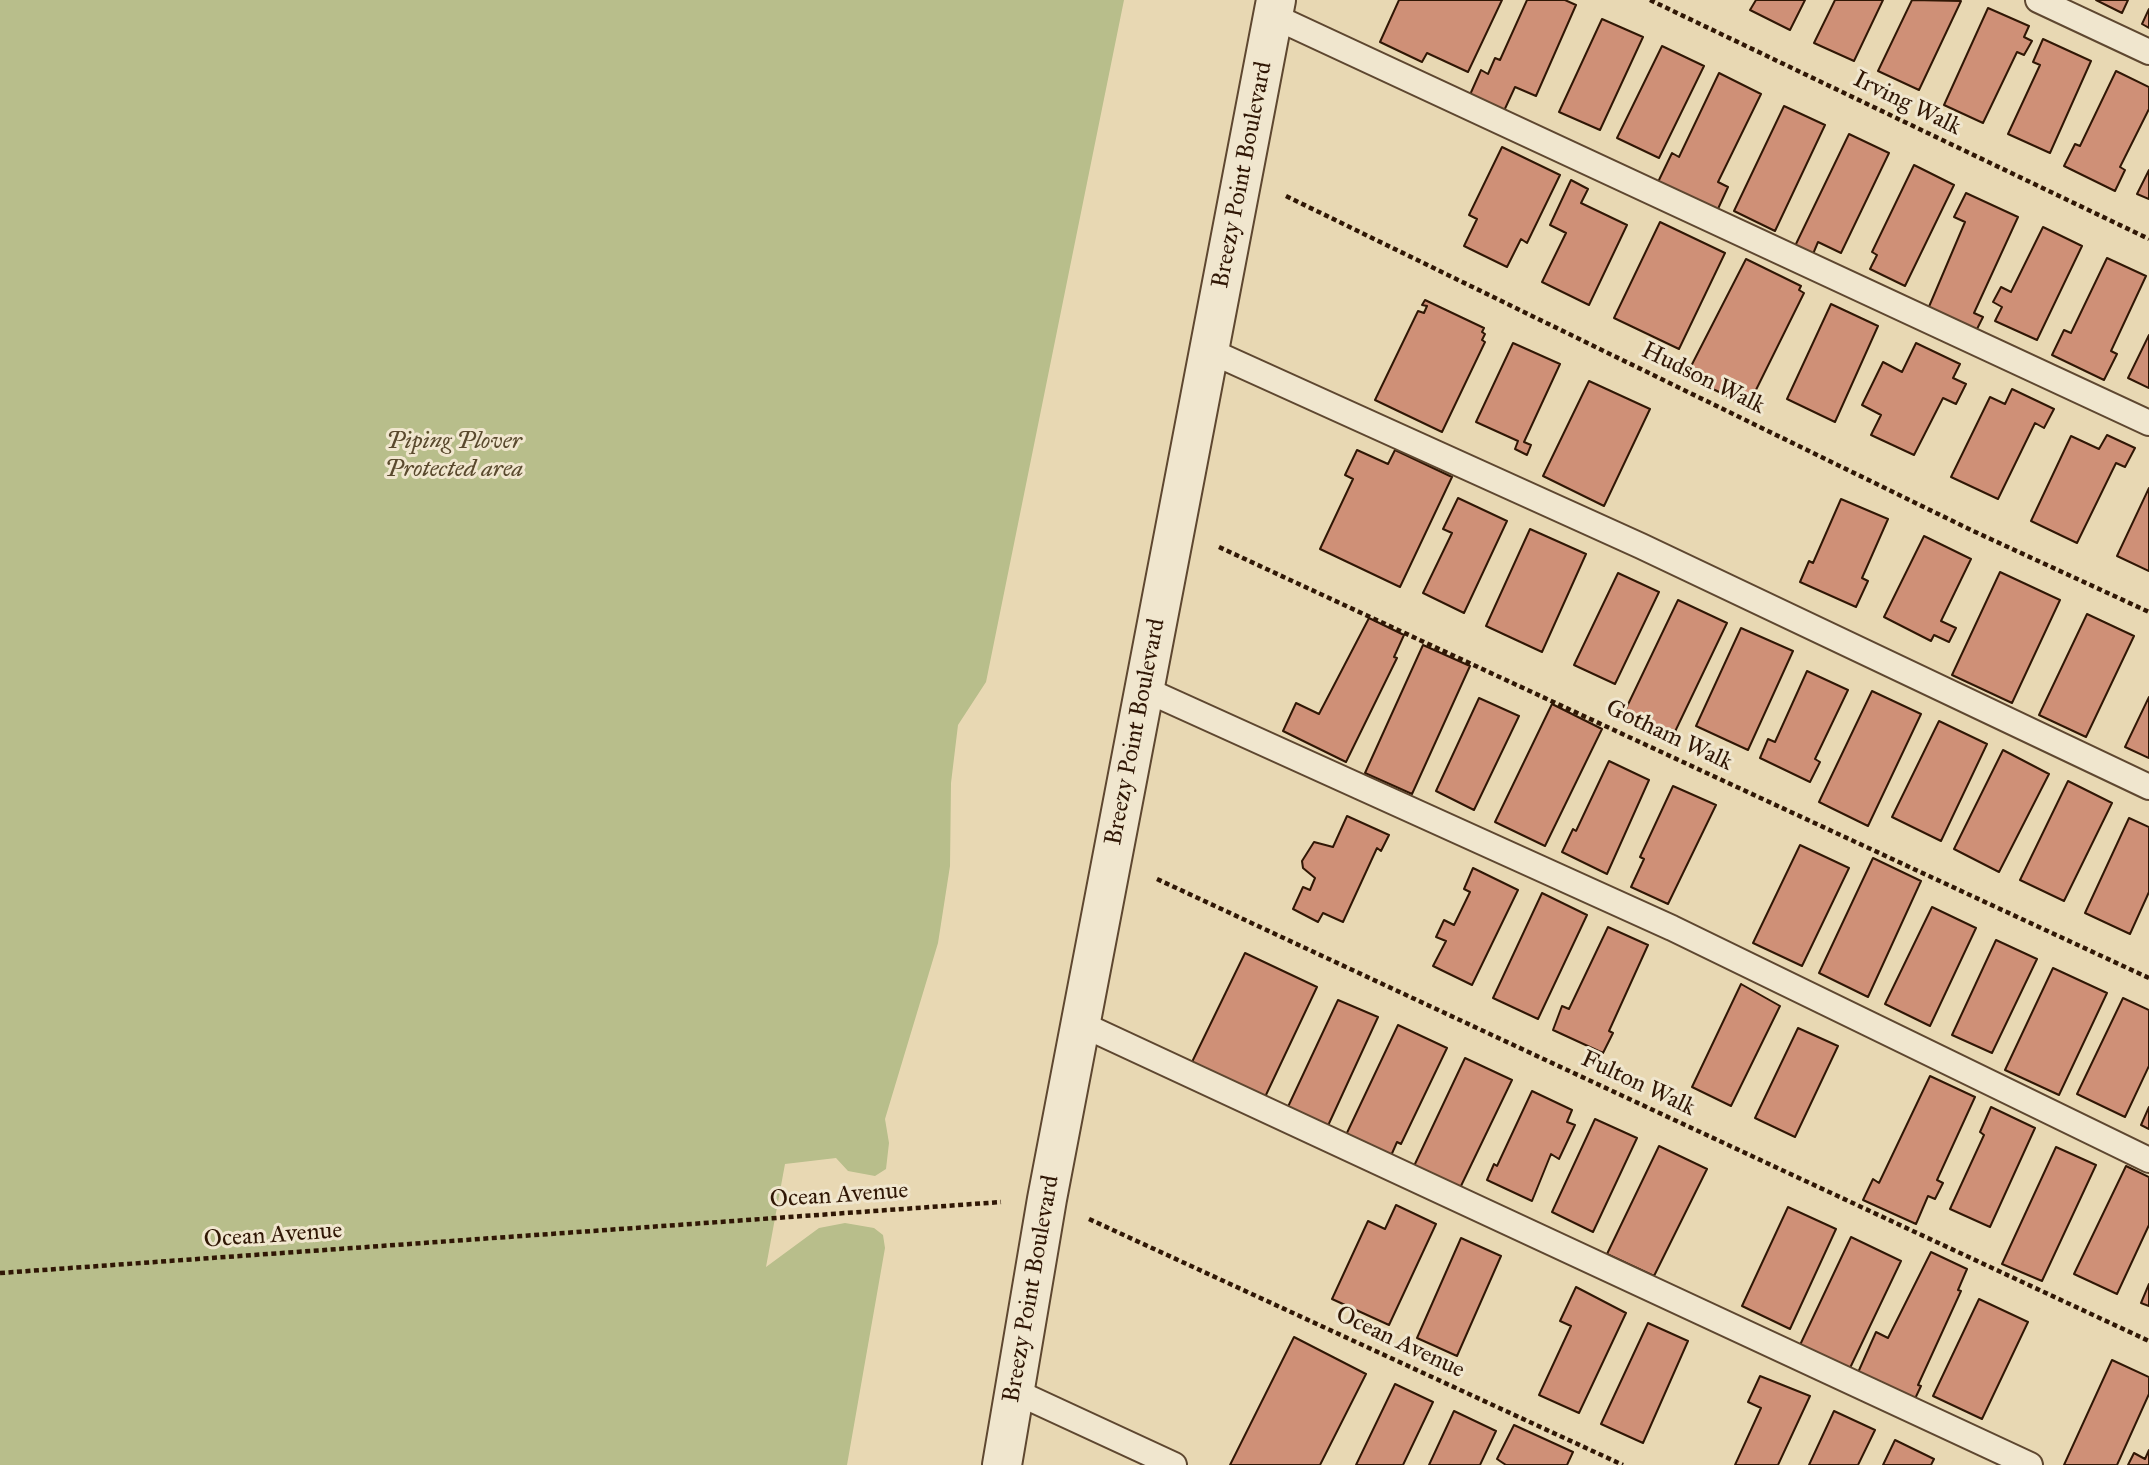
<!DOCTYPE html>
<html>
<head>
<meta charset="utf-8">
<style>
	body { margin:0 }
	canvas { display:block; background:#e8d8b3 }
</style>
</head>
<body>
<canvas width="2149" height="1465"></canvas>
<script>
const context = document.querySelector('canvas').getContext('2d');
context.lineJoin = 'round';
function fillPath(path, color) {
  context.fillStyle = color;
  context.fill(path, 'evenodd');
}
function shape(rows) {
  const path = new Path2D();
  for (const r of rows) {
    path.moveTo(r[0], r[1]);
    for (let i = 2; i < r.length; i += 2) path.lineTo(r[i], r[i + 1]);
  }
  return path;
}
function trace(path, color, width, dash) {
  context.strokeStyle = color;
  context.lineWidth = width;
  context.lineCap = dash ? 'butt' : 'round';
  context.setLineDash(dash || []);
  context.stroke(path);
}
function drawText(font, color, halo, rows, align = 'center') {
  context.font = font + ' "IM FELL Great Primer",serif';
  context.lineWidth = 6;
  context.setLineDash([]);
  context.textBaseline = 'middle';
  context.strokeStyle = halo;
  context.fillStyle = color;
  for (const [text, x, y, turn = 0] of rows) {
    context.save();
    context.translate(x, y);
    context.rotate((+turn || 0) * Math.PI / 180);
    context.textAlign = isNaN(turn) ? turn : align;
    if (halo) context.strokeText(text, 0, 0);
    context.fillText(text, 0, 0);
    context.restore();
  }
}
fillPath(shape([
	[0,0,1124,0,986,682,958,725,951,783,950,866,938,943,885,1119,889,1143,886,1169,875,1176,848,1171,836,1158,785,1164,766,1267,819,1228,845,1223,874,1228,883,1235,885,1248,847,1465,0,1465]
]), '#b8be8b');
const building = shape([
	[1399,0,1502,0,1468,72,1427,53,1422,62,1380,42,1399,0],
	[1527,0,1565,0,1576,5,1536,96,1515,87,1503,113,1469,97,1481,70,1488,74,1495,58,1500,60,1527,0],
	[1756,0,1805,0,1790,30,1750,10,1756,0],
	[1835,0,1883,0,1854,61,1814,43,1835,0],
	[1912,0,1961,1,1919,90,1878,71,1912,0],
	[2096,0,2128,0,2122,13,2096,0],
	[1988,8,2029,26,2024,37,2032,41,2024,55,2017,52,1983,123,1944,105,1988,8],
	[2149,9,2149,28,2142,24,2149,9],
	[1602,19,1643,37,1600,130,1559,112,1602,19],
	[2043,39,2091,61,2050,153,2008,134,2040,65,2033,62,2043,39],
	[1662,46,1704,66,1659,158,1617,138,1662,46],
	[2116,71,2149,87,2149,109,2120,167,2125,170,2115,191,2064,166,2075,144,2080,146,2116,71],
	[1719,73,1761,94,1718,182,1728,187,1717,211,1658,182,1672,153,1679,157,1719,73],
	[1784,106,1825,125,1775,231,1734,211,1784,106],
	[1849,134,1889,153,1841,253,1818,242,1813,254,1795,246,1849,134],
	[1502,147,1560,175,1527,243,1521,239,1507,267,1464,246,1477,219,1469,215,1502,147],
	[1914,165,1954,185,1905,286,1870,269,1877,255,1872,252,1914,165],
	[2149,170,2149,199,2137,194,2149,170],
	[1571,180,1588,189,1581,203,1627,225,1589,305,1542,282,1566,233,1550,225,1571,180],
	[1966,193,2018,217,1974,313,1983,317,1976,331,1928,309,1965,222,1954,217,1966,193],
	[1660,222,1725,253,1679,349,1614,318,1660,222],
	[2043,227,2082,246,2037,340,1995,321,2002,307,1993,302,2001,287,2011,292,2043,227],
	[2107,258,2146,276,2111,351,2117,354,2104,380,2052,355,2064,330,2071,333,2107,258],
	[1746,259,1801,286,1799,290,1804,293,1748,406,1686,376,1746,259],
	[1425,300,1484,328,1482,332,1485,334,1482,340,1485,342,1442,432,1375,400,1418,311,1424,313,1427,306,1422,305,1425,300],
	[1831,304,1878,326,1835,422,1787,399,1831,304],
	[2149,335,2149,388,2128,378,2149,335],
	[1513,343,1560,364,1524,442,1531,445,1527,455,1515,449,1518,441,1476,422,1513,343],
	[1916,343,1960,364,1953,378,1966,384,1956,404,1943,398,1914,455,1871,435,1881,415,1862,405,1883,362,1902,372,1916,343],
	[1589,381,1650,409,1604,506,1543,476,1589,381],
	[2012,389,2054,409,2044,428,2035,423,1998,499,1951,477,1990,397,2005,404,2012,389],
	[2107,435,2135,448,2125,467,2116,463,2077,543,2031,521,2071,436,2099,449,2107,435],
	[1357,450,1388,464,1395,450,1452,477,1400,587,1320,549,1353,479,1345,475,1357,450],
	[2149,488,2149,571,2117,556,2149,488],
	[1458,498,1507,521,1464,613,1423,593,1452,533,1443,529,1458,498],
	[1841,499,1888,519,1862,578,1868,581,1856,607,1800,582,1809,561,1813,563,1841,499],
	[1530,529,1586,554,1542,652,1486,626,1530,529],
	[1924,536,1971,559,1941,621,1956,628,1949,642,1934,635,1931,641,1884,617,1924,536],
	[2000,572,2060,600,2012,703,1952,675,2000,572],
	[1618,573,1659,592,1615,684,1574,665,1618,573],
	[1678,600,1727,623,1671,740,1622,717,1678,600],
	[2087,614,2134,636,2086,737,2039,715,2087,614],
	[1369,618,1404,635,1394,657,1397,658,1346,762,1283,731,1296,703,1319,714,1369,618],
	[1741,628,1793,651,1748,750,1696,726,1741,628],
	[1423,645,1470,666,1412,794,1365,773,1423,645],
	[1807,671,1848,690,1815,759,1820,762,1810,782,1760,758,1768,739,1775,742,1807,671],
	[1872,691,1921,714,1868,826,1819,802,1872,691],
	[2149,697,2149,758,2125,747,2149,697],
	[1479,698,1519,716,1474,810,1436,791,1479,698],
	[1552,704,1602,729,1545,846,1495,822,1552,704],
	[1939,721,1987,744,1941,841,1892,817,1939,721],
	[2003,750,2049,774,1999,872,1954,849,2003,750],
	[1609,761,1649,780,1607,874,1562,852,1573,829,1576,831,1609,761],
	[2068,781,2112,803,2064,901,2020,880,2068,781],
	[1673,786,1716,805,1668,904,1631,887,1644,859,1640,857,1673,786],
	[1347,816,1389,835,1381,851,1377,848,1343,922,1323,913,1318,922,1293,909,1303,887,1310,890,1315,878,1303,868,1302,861,1314,842,1333,847,1347,816],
	[2129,818,2149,827,2149,892,2130,934,2085,913,2129,818],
	[1800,845,1849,868,1802,966,1753,943,1800,845],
	[1873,858,1921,881,1868,997,1819,973,1873,858],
	[1473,868,1518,890,1472,985,1433,966,1446,941,1436,937,1444,920,1454,925,1470,892,1464,889,1473,868],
	[1542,893,1587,915,1538,1019,1493,998,1542,893],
	[1932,907,1976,928,1930,1026,1885,1004,1932,907],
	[1608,927,1648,945,1609,1031,1613,1033,1603,1053,1553,1030,1562,1006,1569,1009,1608,927],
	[1996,940,2037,959,1992,1053,1952,1035,1996,940],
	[1245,953,1317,987,1265,1097,1192,1062,1245,953],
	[2053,968,2107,993,2059,1095,2005,1070,2053,968],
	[1741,984,1780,1006,1731,1106,1692,1087,1741,984],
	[2123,998,2149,1010,2149,1066,2125,1117,2077,1094,2123,998],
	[1338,1000,1378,1017,1326,1130,1286,1111,1338,1000],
	[1398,1025,1447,1048,1401,1144,1397,1142,1390,1158,1345,1137,1398,1025],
	[1798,1028,1838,1046,1795,1137,1755,1118,1798,1028],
	[1465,1058,1512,1080,1460,1188,1414,1166,1465,1058],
	[1930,1076,1975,1097,1937,1180,1943,1183,1935,1199,1928,1196,1916,1224,1863,1200,1873,1179,1879,1183,1930,1076],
	[1532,1091,1572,1110,1567,1122,1575,1125,1559,1159,1551,1154,1532,1201,1487,1180,1494,1164,1497,1166,1532,1091],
	[1991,1107,2035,1128,1990,1227,1950,1209,1984,1135,1980,1132,1991,1107],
	[2149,1107,2149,1129,2141,1125,2149,1107],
	[1595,1119,1637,1138,1593,1232,1552,1212,1595,1119],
	[1659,1146,1707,1169,1654,1276,1607,1254,1659,1146],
	[2056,1147,2096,1165,2042,1281,2002,1264,2056,1147],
	[2126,1166,2149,1177,2149,1225,2117,1294,2074,1274,2126,1166],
	[1396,1205,1436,1224,1389,1325,1332,1299,1368,1221,1385,1229,1396,1205],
	[1788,1207,1836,1229,1790,1329,1742,1306,1788,1207],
	[1851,1237,1901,1261,1850,1368,1800,1345,1851,1237],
	[1461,1238,1501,1256,1457,1356,1417,1338,1461,1238],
	[1931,1252,1967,1269,1958,1290,1961,1291,1918,1385,1921,1386,1913,1403,1856,1377,1876,1332,1888,1338,1931,1252],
	[2149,1284,2149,1306,2141,1303,2149,1284],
	[1576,1287,1626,1313,1579,1413,1539,1395,1571,1326,1560,1321,1576,1287],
	[1979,1299,2028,1322,1982,1419,1933,1396,1979,1299],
	[1648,1323,1688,1341,1643,1443,1601,1424,1648,1323],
	[1294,1337,1366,1374,1320,1465,1230,1465,1294,1337],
	[2112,1360,2149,1377,2149,1394,2117,1465,2064,1465,2112,1360],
	[1760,1376,1810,1396,1778,1465,1735,1465,1761,1408,1748,1402,1760,1376],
	[1395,1384,1433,1402,1403,1465,1356,1465,1395,1384],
	[1454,1411,1496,1431,1480,1465,1429,1465,1454,1411],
	[1834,1411,1875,1430,1858,1465,1809,1465,1834,1411],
	[1514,1425,1573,1452,1567,1465,1506,1465,1497,1459,1514,1425],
	[1895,1440,1934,1459,1931,1465,1883,1465,1895,1440],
	[2149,1450,2149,1465,2128,1465,2134,1453,2145,1459,2149,1450]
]);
fillPath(building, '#cf9077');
trace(building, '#301705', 2);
const service = shape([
	[2038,0,2149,52],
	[1273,16,2149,423],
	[1210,351,1641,546,2149,787],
	[1144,689,1672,928,2149,1160],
	[1081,1024,2030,1465],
	[1014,1391,1174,1465]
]);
const minor = shape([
	[1002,1465,1047,1199,1276,0]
]);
trace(service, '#5e4730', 28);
trace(minor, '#5e4730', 42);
trace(shape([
	[1650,0,2149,239],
	[1286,196,1971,530,2149,612],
	[1219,547,2149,978],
	[1157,879,2149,1341],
	[1089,1219,1623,1465],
	[0,1273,1001,1202]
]), '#301705', 4.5, [5, 3.5]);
trace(service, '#f0e6ce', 24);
trace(minor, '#f0e6ce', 38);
drawText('24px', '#301705', '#f0e6ce', [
	["Irving Walk",1907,104,26],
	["Breezy Point Boulevard",1243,175,-79],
	["Hudson Walk",1703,379,26],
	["Breezy Point Boulevard",1136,732,-79],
	["Gotham Walk",1669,736,25],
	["Fulton Walk",1638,1084,25],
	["Ocean Avenue",839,1196,-4],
	["Ocean Avenue",273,1236,-4],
	["Breezy Point Boulevard",1032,1289,-80],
	["Ocean Avenue",1400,1343,25]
]);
drawText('italic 24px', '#59492d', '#f0e6ce', [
	["Piping Plover",454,442],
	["Protected area",454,470]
]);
</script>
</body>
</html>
